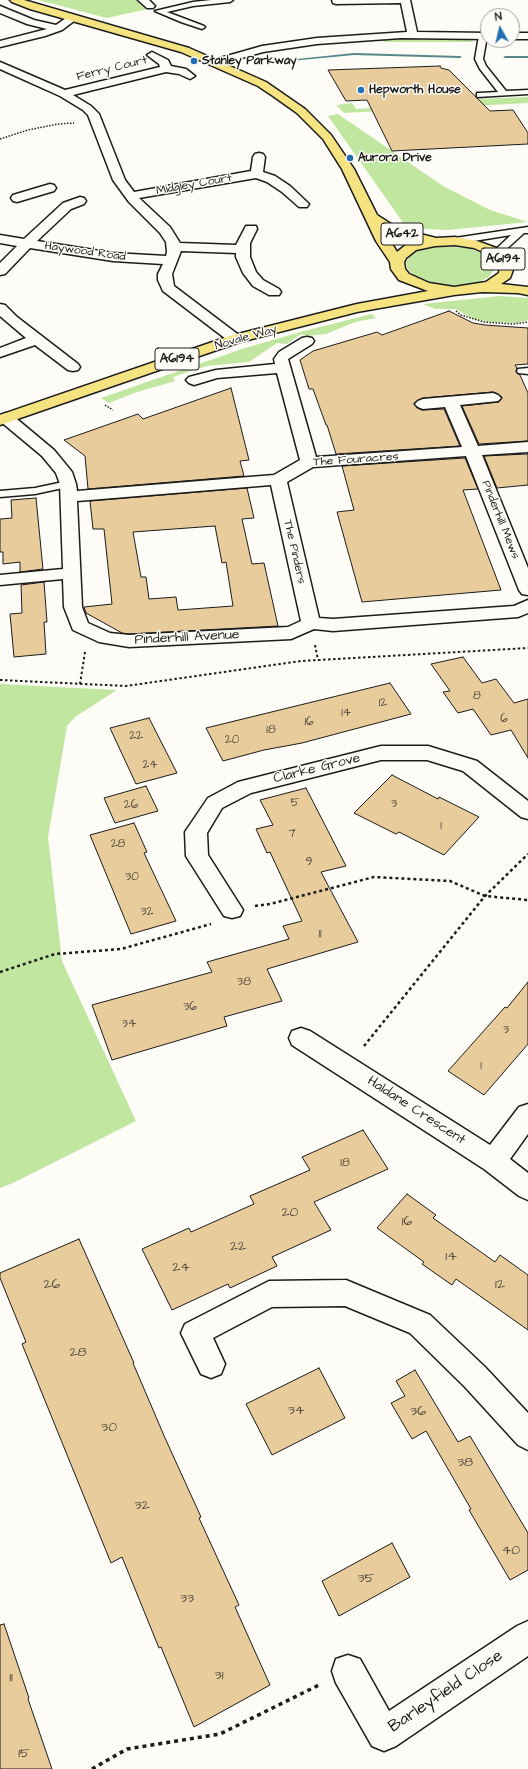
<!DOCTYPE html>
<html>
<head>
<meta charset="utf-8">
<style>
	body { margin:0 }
	#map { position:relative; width:528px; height:1769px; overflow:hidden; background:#fdfcf7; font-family:"Architects Daughter",sans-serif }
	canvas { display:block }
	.north { position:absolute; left:480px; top:8px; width:40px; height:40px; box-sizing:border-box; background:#fdfcf7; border:1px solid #a3a29f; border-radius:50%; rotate:352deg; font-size:11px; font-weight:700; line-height:16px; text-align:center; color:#1c1c1c }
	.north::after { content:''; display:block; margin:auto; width:14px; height:18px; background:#1f6fb2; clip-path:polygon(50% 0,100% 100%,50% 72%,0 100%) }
</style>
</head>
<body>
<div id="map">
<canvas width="528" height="1769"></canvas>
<div class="north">N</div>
</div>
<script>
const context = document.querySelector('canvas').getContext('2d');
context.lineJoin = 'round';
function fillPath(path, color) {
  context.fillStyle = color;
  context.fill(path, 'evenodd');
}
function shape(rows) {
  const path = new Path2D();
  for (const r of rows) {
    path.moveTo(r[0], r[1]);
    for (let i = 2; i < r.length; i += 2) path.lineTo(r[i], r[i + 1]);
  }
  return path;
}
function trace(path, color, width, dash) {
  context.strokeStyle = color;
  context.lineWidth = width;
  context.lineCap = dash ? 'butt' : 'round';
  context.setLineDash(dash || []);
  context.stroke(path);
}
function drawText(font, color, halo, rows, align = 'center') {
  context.font = font + ' "Architects Daughter",sans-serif';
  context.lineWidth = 3;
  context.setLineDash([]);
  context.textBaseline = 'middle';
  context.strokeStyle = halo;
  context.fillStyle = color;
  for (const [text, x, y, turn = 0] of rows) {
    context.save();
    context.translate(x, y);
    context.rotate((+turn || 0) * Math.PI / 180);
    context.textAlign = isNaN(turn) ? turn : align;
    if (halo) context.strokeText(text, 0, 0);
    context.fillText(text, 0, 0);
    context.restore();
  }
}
fillPath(shape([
	[38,0,136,0,148,9,107,18],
	[400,38,467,38,474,42,384,42,382,39],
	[528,97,528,103,344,113,336,105,352,103,356,109,389,107,473,99],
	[338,114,443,186,490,210,528,222,448,230,425,229,404,224,328,116],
	[440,246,467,248,479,252,488,257,494,263,494,270,489,277,479,282,466,285,451,286,421,280,412,274,407,268,406,262,410,256,417,251],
	[500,296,528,298,528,320,516,323,490,322,474,319,455,309,435,309,423,304],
	[372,314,376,318,355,322,326,334,307,336,301,334,287,344,277,343,249,362,207,366,196,369,173,377,175,381,134,393,109,403,101,398,245,348,304,331],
	[0,684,117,690,75,717,67,726,48,837,62,961,136,1121,13,1183,0,1188]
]), '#c1e6a0');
fillPath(shape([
	[354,53,460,56,462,57,460,58,354,55,280,62,278,61,354,53],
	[505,56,528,56,528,58,503,58,505,56]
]), '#56878a');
const building = shape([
	[440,66,441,68,449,70,490,111,513,110,528,133,528,144,392,151,367,100,346,101,328,70,440,66],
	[449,311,473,323,485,325,528,328,528,364,515,365,517,368,516,372,520,375,528,393,528,441,479,444,462,406,499,402,502,397,493,392,423,398,414,403,417,408,422,410,444,409,460,446,336,454,327,425,326,425,313,389,309,389,300,360,313,351,377,332,382,335,449,311],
	[231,388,249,460,240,461,244,476,88,489,85,456,64,440,138,414,143,419,231,388],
	[528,454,528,485,497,488,484,456,528,454],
	[465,458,478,489,463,490,501,590,362,602,337,512,354,510,342,466,465,458],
	[247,488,254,518,242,519,252,564,264,563,278,626,129,634,122,633,86,613,84,607,112,604,104,529,93,529,90,501,247,488],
	[215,526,222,563,226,562,233,606,178,610,176,597,149,599,146,577,141,577,133,532,215,526],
	[36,498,43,569,20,572,20,562,3,564,3,552,0,552,0,519,12,518,11,500,36,498],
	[44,582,47,622,44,622,46,654,14,657,10,614,22,613,21,585,44,582],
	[463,657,482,683,496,679,514,703,528,699,528,758,511,730,491,735,473,709,458,713,443,692,450,691,431,664,463,657],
	[390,683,411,714,302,743,264,750,223,761,206,728,390,683],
	[149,718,177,773,136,784,110,728,149,718],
	[392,775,438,799,439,797,479,817,444,855,399,832,396,834,354,813,392,775],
	[146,786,158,811,115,823,104,798,146,786],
	[306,788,346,866,321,872,358,942,267,969,282,1001,224,1017,227,1026,112,1060,92,1005,212,972,207,962,289,939,283,926,302,921,270,852,267,853,256,829,273,825,260,800,306,788],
	[134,823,147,852,144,853,176,921,131,934,90,835,134,823],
	[528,982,528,1044,484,1095,448,1071,505,1007,507,1008,528,982],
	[363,1130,388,1169,314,1202,331,1230,272,1257,277,1266,230,1288,228,1284,172,1310,142,1249,189,1228,191,1232,254,1204,250,1196,310,1170,302,1157,363,1130],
	[407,1194,436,1215,433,1218,495,1262,500,1255,528,1275,528,1330,456,1279,452,1285,422,1264,424,1262,377,1228,407,1194],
	[79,1239,134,1363,133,1363,165,1438,201,1517,199,1518,239,1605,235,1607,270,1685,194,1727,161,1647,159,1648,122,1557,111,1563,22,1344,26,1342,0,1278,0,1273,79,1239],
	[319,1368,345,1418,272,1455,246,1404,319,1368],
	[415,1370,458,1442,470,1436,528,1533,528,1570,510,1580,469,1510,471,1509,426,1431,412,1439,391,1403,405,1396,396,1381,415,1370],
	[392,1543,410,1577,339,1616,322,1581,392,1543],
	[4,1624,29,1698,28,1699,52,1769,0,1769,0,1625,4,1624]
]);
fillPath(building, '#e8cc9c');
trace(building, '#1c1c1c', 1);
const service = shape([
	[211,0,233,0,230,2,193,6,167,12,204,26,205,27,202,29,181,22,155,11,193,2,211,0],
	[483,34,487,36,483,59,486,66,506,91,528,90,528,94,477,97,477,93,480,93,498,92,480,69,475,59,479,36,483,34],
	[528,227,528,233,524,233,500,255,497,256,492,253,511,235,455,244,451,241,455,238,528,227],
	[528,368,528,374,518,373,517,371,518,369,528,368],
	[68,481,72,482,74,484,72,486,35,494,0,497,0,491,35,488,68,481]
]);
const minor = shape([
	[138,0,149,0,155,6,153,8,147,8,138,0],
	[332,0,410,0,417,32,488,33,488,39,401,38,317,44,263,52,217,65,212,62,213,60,262,46,317,38,407,32,401,3,336,4,333,3,332,0],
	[0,6,34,20,56,25,69,16,77,16,78,18,62,30,45,36,0,47,0,41,47,29,27,24,0,13,0,6],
	[512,33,528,33,528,39,512,39,512,33],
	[152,52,168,60,171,66,186,69,195,76,190,79,179,74,166,72,73,95,91,106,99,114,125,180,134,192,251,171,253,157,255,154,259,153,263,154,265,157,263,172,275,176,290,186,309,204,307,207,299,207,282,192,267,182,256,178,139,198,170,227,180,243,236,245,246,226,256,226,257,229,250,243,250,257,256,272,263,280,279,289,281,292,279,295,269,295,253,286,243,273,236,257,236,253,181,251,172,274,174,286,240,336,242,339,240,342,235,343,230,342,163,291,158,280,158,274,163,264,113,261,30,248,5,274,0,275,0,263,17,246,0,243,0,235,24,239,63,203,80,197,84,198,86,201,84,204,71,209,37,241,113,253,166,256,167,252,166,242,160,233,129,202,113,180,88,115,83,110,60,96,0,69,0,62,65,90,160,67,159,64,147,55,152,52],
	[50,184,54,185,56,188,54,191,17,202,13,201,11,198,13,195,50,184],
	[0,304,5,305,17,317,78,364,80,367,78,370,73,371,68,370,35,345,0,357,0,348,26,338,0,316,0,304],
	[307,337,312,338,314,341,312,344,288,359,316,457,462,447,445,407,423,409,418,407,415,404,418,401,423,399,493,393,498,395,501,398,498,401,460,405,478,446,528,442,528,452,482,455,528,568,528,595,522,594,519,590,466,456,313,467,287,482,319,618,333,619,514,606,528,600,528,613,518,617,333,631,314,629,291,639,129,647,99,642,73,630,64,607,63,579,0,585,0,575,63,569,60,484,56,473,42,456,0,421,0,415,6,413,12,415,54,450,72,472,76,484,77,491,274,475,300,460,277,373,217,378,194,385,189,383,186,380,189,377,216,370,275,364,274,359,279,352,302,338,307,337],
	[271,485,301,621,288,627,129,635,110,633,88,623,82,607,77,501,271,485],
	[381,746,428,746,477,761,528,801,528,819,521,817,463,771,427,760,381,760,251,793,222,808,207,833,208,855,243,910,240,916,232,918,224,916,186,856,185,832,208,798,238,782,381,746],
	[301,1028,310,1031,490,1145,519,1107,528,1104,528,1134,510,1159,528,1173,528,1200,519,1196,484,1169,292,1045,289,1038,292,1031,301,1028],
	[346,1280,430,1315,485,1367,528,1413,528,1450,518,1445,465,1387,410,1333,345,1306,272,1307,213,1338,225,1364,221,1374,211,1378,201,1374,181,1333,185,1324,269,1281,346,1280],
	[528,1621,528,1656,396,1746,384,1751,372,1746,336,1683,332,1671,336,1659,348,1655,360,1659,389,1711,517,1626,528,1621]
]);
const primary = shape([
	[10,0,24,0,189,48,266,82,305,109,331,135,354,169,377,215,397,228,436,238,455,237,477,241,502,250,511,260,514,267,510,278,501,284,528,287,528,295,518,293,482,292,454,295,357,312,240,342,0,425,0,415,230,336,357,304,428,291,399,280,391,269,390,262,376,241,342,169,323,139,297,113,273,96,258,86,181,52,30,9,12,2,10,0],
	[385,232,387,234,419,242,407,244,397,252,385,232],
	[455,245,474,248,492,256,500,264,499,273,486,282,454,287,429,283,409,274,405,269,404,262,406,258,416,250,435,246,455,245]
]);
trace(service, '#1c1c1c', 3);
trace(minor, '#1c1c1c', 3);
trace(primary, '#1c1c1c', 3);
trace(shape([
	[0,139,28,130,58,124,74,123],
	[456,311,461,315,484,322,513,324,528,322],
	[105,405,113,410]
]), '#1c1c1c', 1.5, [1.5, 1.5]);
trace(shape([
	[315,645,318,660],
	[0,680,126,686,301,661,528,648],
	[80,684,85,652]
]), '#1c1c1c', 2, [2.5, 2.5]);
trace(shape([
	[255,906,270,904,374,877,450,881,485,896,528,900],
	[0,972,55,954,121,949,211,924],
	[364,1046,485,896,528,854]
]), '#1c1c1c', 2.5, [3, 3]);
trace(shape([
	[92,1769,127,1749,220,1734,321,1684]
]), '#1c1c1c', 3.5, [4, 4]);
fillPath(service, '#fdfcf7');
fillPath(minor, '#fdfcf7');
fillPath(primary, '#f5e382');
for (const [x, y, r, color] of [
	[194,61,4,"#1f6fb2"],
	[361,90,4,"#1f6fb2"],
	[350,158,4,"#1f6fb2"]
]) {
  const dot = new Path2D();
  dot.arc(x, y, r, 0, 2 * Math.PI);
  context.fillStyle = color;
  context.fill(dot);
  trace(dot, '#fdfcf7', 1.5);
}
drawText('bold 12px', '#1c1c1c', '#fdfcf7', [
	["Stanley Parkway",202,61],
	["Hepworth House",369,90],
	["Aurora Drive",358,158]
], 'left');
drawText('12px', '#1c1c1c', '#fdfcf7', [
	["Ferry Court",112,69,-14],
	["Midgley Court",194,185,-10],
	["Haywood Road",85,252,8],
	["Novale Way",246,338,-16],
	["The Fouracres",356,460,-4],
	["Pinderhill Mews",500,520,68],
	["The Pinders",294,552,77]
]);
drawText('12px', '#4f483c', null, [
	["8",477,696],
	["12",383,703],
	["14",346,713],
	["6",504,719],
	["16",309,722],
	["18",271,730],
	["22",136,736],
	["20",232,740],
	["24",150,765],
	["5",295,803],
	["3",394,804],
	["26",131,805],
	["1",441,826],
	["7",292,834],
	["28",118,844],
	["9",309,862],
	["30",132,877],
	["32",147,912],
	["11",320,934],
	["38",244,982],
	["36",190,1007],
	["34",129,1024],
	["3",506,1030],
	["1",481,1066],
	["18",345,1163]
]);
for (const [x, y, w] of [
	[402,234,42],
	[503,259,44],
	[177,359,44]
]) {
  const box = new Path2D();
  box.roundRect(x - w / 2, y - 11, w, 22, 3);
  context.fillStyle = '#fdfcf7';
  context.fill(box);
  trace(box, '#1c1c1c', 1);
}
drawText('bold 13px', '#1c1c1c', null, [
	["A642",402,234],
	["A6194",503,259],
	["A6194",177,359]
]);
drawText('14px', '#1c1c1c', '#fdfcf7', [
	["Pinderhill Avenue",187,638,-3],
	["Clarke Grove",317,769,-14],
	["Haldane Crescent",416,1111,33]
]);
drawText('14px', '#4f483c', null, [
	["20",290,1213],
	["16",407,1222],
	["22",238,1247],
	["14",451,1257],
	["24",181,1268],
	["26",52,1285],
	["12",500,1285],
	["28",78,1353],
	["34",296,1411],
	["36",418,1412],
	["30",109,1428],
	["38",465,1463],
	["32",142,1506],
	["40",511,1551],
	["35",366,1579],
	["33",187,1599],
	["31",219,1676],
	["11",11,1678],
	["15",24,1754]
]);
drawText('17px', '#1c1c1c', '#fdfcf7', [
	["Barleyfield Close",446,1692,-34]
]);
</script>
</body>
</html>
